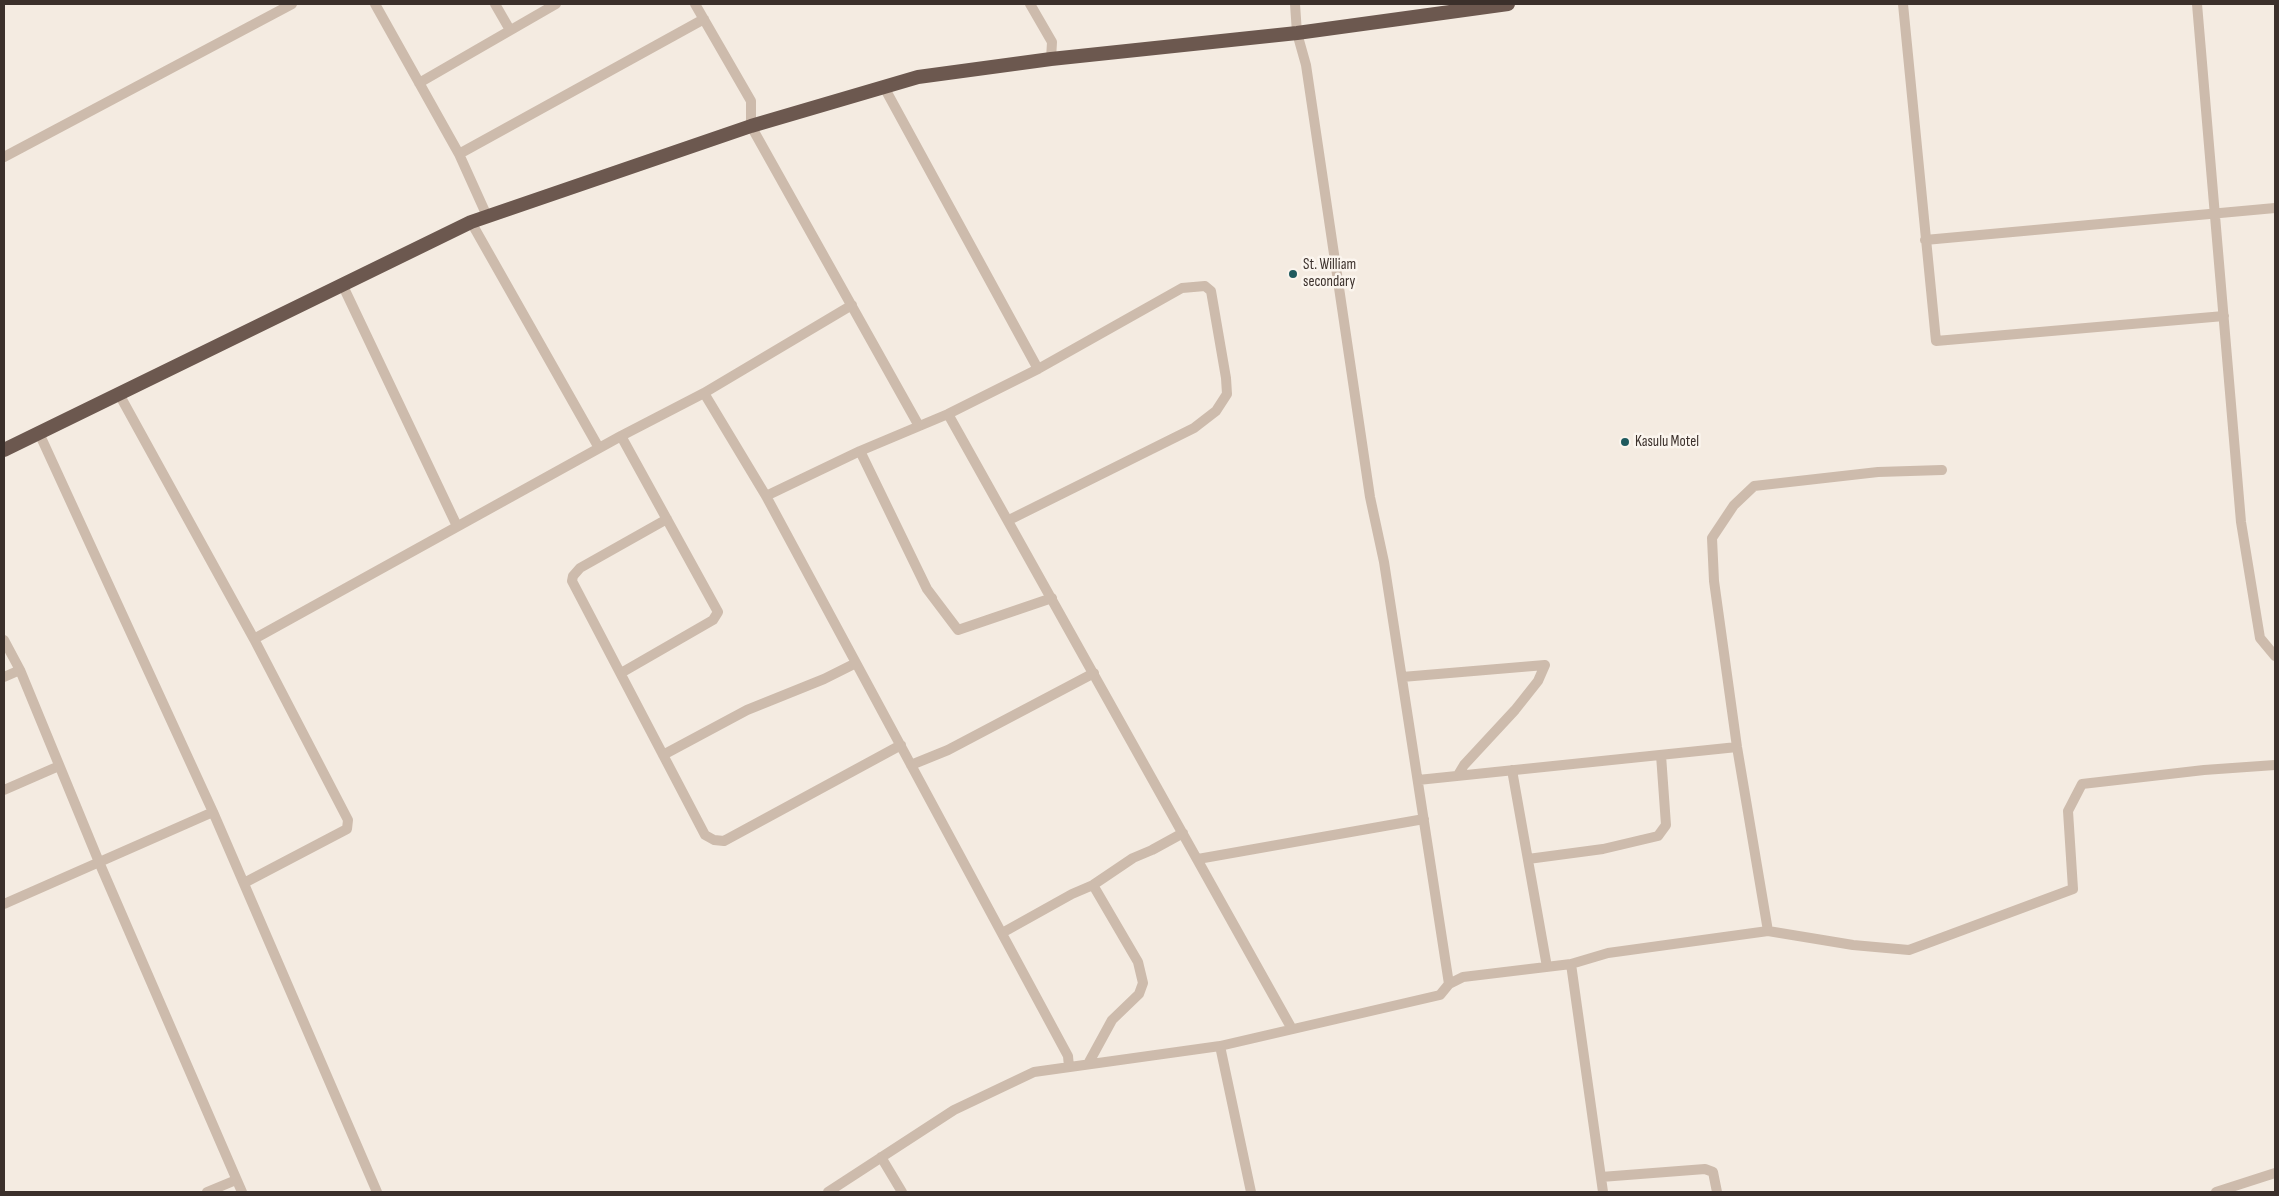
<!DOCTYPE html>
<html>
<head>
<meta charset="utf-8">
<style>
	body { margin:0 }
	#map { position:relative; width:2279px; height:1196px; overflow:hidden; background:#f4ebe1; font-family:"Sofia Sans Condensed",sans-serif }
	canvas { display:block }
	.frame { position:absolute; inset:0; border:5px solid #3b302b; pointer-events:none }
</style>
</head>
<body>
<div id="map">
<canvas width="2279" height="1196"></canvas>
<div class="frame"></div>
</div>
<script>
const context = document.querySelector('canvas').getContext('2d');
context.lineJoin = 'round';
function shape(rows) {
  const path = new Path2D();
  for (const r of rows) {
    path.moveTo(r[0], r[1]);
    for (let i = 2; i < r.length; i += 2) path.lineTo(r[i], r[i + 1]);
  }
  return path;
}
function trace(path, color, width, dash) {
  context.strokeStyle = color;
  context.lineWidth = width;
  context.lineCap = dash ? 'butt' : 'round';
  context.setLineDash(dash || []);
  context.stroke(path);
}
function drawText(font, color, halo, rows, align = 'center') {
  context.font = font + ' "Sofia Sans Condensed",sans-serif';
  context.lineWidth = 5;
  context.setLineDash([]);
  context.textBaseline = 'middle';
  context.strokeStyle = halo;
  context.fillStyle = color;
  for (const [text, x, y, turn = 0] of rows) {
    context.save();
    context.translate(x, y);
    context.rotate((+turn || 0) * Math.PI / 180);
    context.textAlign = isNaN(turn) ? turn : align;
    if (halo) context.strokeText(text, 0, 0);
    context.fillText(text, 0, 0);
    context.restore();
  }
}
trace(shape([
	[375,4,459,154,487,216],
	[495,4,510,30],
	[695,4,751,101,751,126,919,426],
	[1030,4,1052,42,1051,59],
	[1903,4,1936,341,2224,316],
	[2197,4,2241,522,2260,638,2275,656],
	[419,83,556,4],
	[884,87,1038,369],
	[459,154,704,19],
	[4,157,292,4],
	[471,222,599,448],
	[1925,240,2275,208],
	[342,284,457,526],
	[704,393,766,496,1068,1056,1069,1067],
	[119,394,254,639,348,820,347,829,244,883],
	[948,414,1292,1029],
	[39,433,213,812,377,1192],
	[621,436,718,612,713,620,621,673],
	[860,451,927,589,958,630,1052,598],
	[766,496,860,451,948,414,1038,369,1182,288,1205,286,1211,291,1226,378,1227,394,1216,411,1194,428,1009,520],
	[667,519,580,568,573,576,572,581,705,835,714,840,724,841,901,745],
	[254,639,621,436,704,393,852,305],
	[4,640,20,670,99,862,242,1192],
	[4,677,20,670],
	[1402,677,1545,665,1538,681,1515,710,1464,765,1458,775],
	[663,755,747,710,824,679,856,663],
	[911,765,948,750,1094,673],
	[1512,770,1547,967],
	[1418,780,1737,747],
	[4,790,59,766],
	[1198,859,1424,819],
	[1528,859,1603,849,1658,836,1666,825,1661,755],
	[4,904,213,812],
	[1768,931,1737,747,1714,581,1712,538,1734,505,1754,486,1878,472,1942,470],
	[1002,933,1072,894,1093,885,1133,858,1152,850,1183,833],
	[1571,964,1603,1192],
	[1449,984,1463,977,1571,964,1608,953,1768,931,1853,945,1909,950,2073,889,2068,811,2082,784,2204,770,2275,765],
	[1220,1046,1251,1192],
	[1088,1064,1112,1020,1139,994,1143,983,1138,962,1093,885],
	[881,1157,902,1192],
	[1601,1177,1705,1169,1713,1172,1717,1192],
	[207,1192,236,1180],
	[828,1192,954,1110,1034,1072,1220,1046,1440,995,1449,984,1384,562,1370,497,1306,65,1297,33,1295,4],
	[2216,1192,2275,1173]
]), '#cdbbac', 10);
trace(shape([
	[4,450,471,222,751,126,918,77,1051,59,1297,33,1508,4]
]), '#6c584f', 14);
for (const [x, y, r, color] of [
	[1293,274,5,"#1f5a5e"],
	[1625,442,5,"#1f5a5e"]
]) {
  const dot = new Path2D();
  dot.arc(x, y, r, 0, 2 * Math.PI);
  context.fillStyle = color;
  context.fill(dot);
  trace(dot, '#fbf5ee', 2);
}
drawText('15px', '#3b302b', '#fbf5ee', [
	["St. William",1303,265],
	["secondary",1303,282],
	["Kasulu Motel",1635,442]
], 'left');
</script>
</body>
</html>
